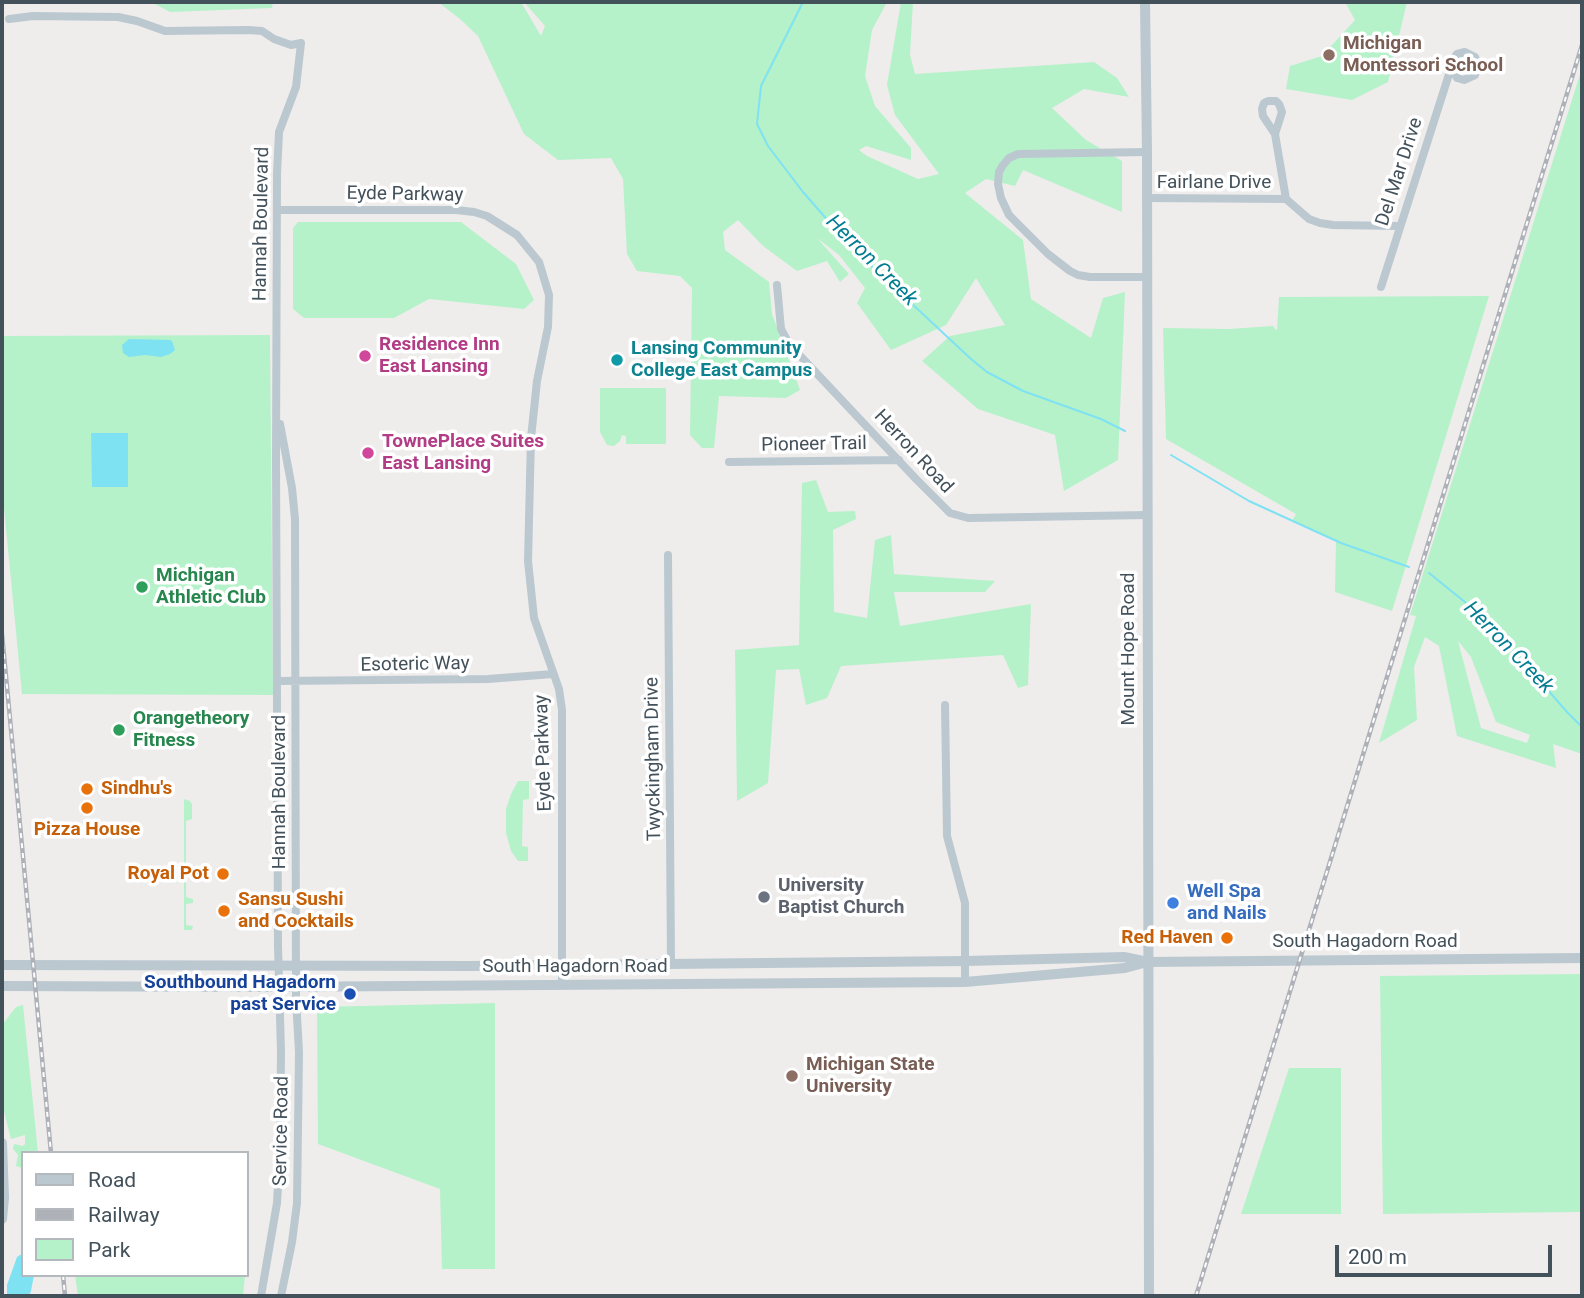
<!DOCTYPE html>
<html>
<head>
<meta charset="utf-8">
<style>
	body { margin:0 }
	#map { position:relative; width:1584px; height:1298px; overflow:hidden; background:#efecec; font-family:Roboto,sans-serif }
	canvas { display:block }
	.frame { position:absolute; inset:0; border:4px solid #43515b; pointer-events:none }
	.legend { position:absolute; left:21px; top:1151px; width:228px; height:126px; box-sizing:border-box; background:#fff; border:2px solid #b4b9bd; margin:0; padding:9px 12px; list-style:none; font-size:21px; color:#43515b }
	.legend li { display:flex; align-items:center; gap:14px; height:35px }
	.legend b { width:35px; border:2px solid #b4b9bd }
	.scale { position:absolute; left:1335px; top:1245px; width:217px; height:32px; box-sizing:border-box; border:4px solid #43515b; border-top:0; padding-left:9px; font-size:21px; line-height:24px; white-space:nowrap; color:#43515b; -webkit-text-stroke:5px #fff; paint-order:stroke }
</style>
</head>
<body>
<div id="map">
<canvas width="1584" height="1298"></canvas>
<div class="frame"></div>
<ul class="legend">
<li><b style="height:9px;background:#bbc8d0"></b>Road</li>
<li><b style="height:9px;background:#aeb2b8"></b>Railway</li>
<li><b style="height:19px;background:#b5f2c9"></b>Park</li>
</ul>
<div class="scale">200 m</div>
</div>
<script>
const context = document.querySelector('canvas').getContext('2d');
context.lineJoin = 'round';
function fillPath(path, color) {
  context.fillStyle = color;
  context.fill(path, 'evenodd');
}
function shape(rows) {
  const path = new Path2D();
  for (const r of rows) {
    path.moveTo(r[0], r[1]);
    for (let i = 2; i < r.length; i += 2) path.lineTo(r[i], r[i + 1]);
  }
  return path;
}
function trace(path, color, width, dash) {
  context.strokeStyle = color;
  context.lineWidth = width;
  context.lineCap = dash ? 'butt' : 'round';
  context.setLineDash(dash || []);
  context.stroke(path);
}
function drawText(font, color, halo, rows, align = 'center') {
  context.font = font + ' Roboto,sans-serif';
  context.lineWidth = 7;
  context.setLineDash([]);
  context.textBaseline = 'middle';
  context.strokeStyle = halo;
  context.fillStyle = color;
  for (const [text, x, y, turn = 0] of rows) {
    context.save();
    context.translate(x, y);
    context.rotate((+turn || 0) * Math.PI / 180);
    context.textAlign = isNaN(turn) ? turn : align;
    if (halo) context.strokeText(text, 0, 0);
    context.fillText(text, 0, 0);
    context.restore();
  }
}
fillPath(shape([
	[151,2,273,2,272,8,170,12],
	[438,2,521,2,541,36,545,26,524,2,887,2,872,30,865,76,875,106,911,148,911,160,866,146,859,150,867,156,918,179,939,174,895,115,887,85,901,2,913,2,910,55,915,74,1094,62,1117,78,1129,97,1084,89,1052,108,1086,140,1122,161,1122,212,1023,170,1015,186,986,179,965,193,1023,240,1031,299,1091,338,1103,298,1125,292,1118,460,1064,491,1055,435,978,409,922,361,950,336,1005,325,976,278,946,325,891,350,857,303,865,288,839,255,817,238,849,274,840,282,827,261,797,271,763,246,738,220,723,232,725,250,769,282,772,314,800,390,786,398,719,396,714,448,702,448,690,435,692,288,680,276,637,271,627,254,623,179,611,158,558,160,524,134,478,36,460,19],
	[1345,2,1407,2,1388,82,1352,100,1286,89,1290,66,1322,56,1355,20],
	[1582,68,1582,754,1553,744,1556,768,1457,736,1439,646,1425,637,1414,667,1417,720,1379,743,1416,616,1410,615],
	[1458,641,1471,657,1496,722,1530,735,1527,743,1481,728],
	[298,222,461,222,516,264,534,300,524,309,429,299,394,318,304,318,293,309,293,228],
	[1489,296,1392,611,1335,592,1336,541,1292,521,1296,514,1166,439,1163,328,1229,329,1273,326,1275,329,1277,330,1279,297],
	[270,335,273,695,22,694,2,487,2,336],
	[600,388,666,388,666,444,626,444,626,436,622,435,620,441,614,446,607,445,600,432],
	[816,480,828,512,855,511,856,519,833,530,834,612,867,618,875,540,891,535,894,574,995,581,985,592,894,592,900,626,1031,604,1028,685,1018,688,1003,655,841,666,827,698,806,705,799,669,776,670,768,783,737,801,735,650,799,645,802,483],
	[518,781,529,781,529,799,523,800,522,846,528,847,528,861,518,861,511,851,506,833,506,809,511,794],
	[184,799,190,801,192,804,192,819,186,821,186,897,193,899,193,903,186,904,186,925,193,926,192,930,184,930],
	[1582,974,1582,1212,1383,1214,1380,976],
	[495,1003,495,1269,442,1269,440,1189,318,1144,317,1007],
	[23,1005,38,1153,23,1153,23,1168,16,1166,18,1155,13,1149,14,1144,23,1146,25,1144,25,1135,11,1139,2,1104,2,1025,16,1007],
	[1289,1068,1341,1068,1341,1214,1241,1214],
	[75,1275,245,1275,243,1296,78,1296]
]), '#b5f2c9');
fillPath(shape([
	[129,339,170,340,172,341,175,350,170,354,161,357,145,355,129,357,123,353,122,345],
	[91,433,128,433,128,487,92,487],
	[23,1253,23,1275,34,1275,31,1291,29,1296,7,1296,7,1285,17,1257]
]), '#7fe2f3');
trace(shape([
	[803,2,761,86,757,124,768,146,803,192,850,246,971,359,987,372,1023,391,1101,419,1125,431],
	[1171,455,1249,501,1341,543,1409,567],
	[1429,573,1486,619,1567,712,1582,727]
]), '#7fe2f3', 2);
trace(shape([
	[9,19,33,16,118,17,137,21,165,31,248,30,262,31,274,39,291,45,301,43,296,87,279,132,277,174,276,459,278,946,281,1052,280,1150,277,1203,261,1296],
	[1275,134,1282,112,1279,104,1276,101,1268,101,1264,103,1262,109,1263,116,1275,134,1286,199],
	[1146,198,1286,199,1309,219,1320,223,1333,225,1399,226],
	[277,210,456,210,474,212,487,216,517,235,539,262,549,295,548,327,537,381,531,438,528,561,534,618,559,689,562,710,562,985],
	[1146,277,1090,277,1078,275,1070,271,1048,254,1009,215,1001,198,998,184,999,172,1003,165,1009,158,1018,154,1147,152],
	[777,285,781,329,789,344,916,479,950,513,968,518,1147,515],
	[1381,287,1451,68,1452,60,1457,54,1465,52,1475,57,1478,64,1475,75,1464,80,1457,78,1451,68],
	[280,424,292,488,295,519,296,998,299,1052,297,1203,292,1242,281,1296],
	[729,462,899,460],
	[668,555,671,964],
	[277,681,488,679,553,674],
	[945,705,947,836,965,903,965,982]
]), '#bbc8d0', 8);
trace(shape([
	[1145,2,1147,152,1149,1296],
	[2,965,469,966,966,961,1124,957,1143,961],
	[2,986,264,987,965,982,1125,968,1147,962,1582,958],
	[2,1143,4,1198,2,1219]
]), '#bbc8d0', 10);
const rail = shape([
	[2,634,51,1153],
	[63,1275,65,1296],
	[1196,1296,1582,45]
]);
trace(rail, '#aeb2b8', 4.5);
trace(rail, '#fff', 2, [5]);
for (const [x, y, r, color] of [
	[1329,55,7,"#8d6e63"],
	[365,356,7,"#d1479c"],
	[617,360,7,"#0f9aa8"],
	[368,453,7,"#d1479c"],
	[142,587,7,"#2e9e5b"],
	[119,730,7,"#2e9e5b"],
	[87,789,7,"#e8710a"],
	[87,808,7,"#e8710a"],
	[223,874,7,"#e8710a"],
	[764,897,7,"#6b7280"],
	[1173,903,7,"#3f7fe0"],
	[224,911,7,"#e8710a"],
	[1227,938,7,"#e8710a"],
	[350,994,7,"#1a4fb4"],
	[792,1076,7,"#8d6e63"]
]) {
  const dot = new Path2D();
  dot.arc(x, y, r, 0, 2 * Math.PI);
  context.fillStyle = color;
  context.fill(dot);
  trace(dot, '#fff', 2.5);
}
drawText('bold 19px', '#785e54', '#fff', [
	["Michigan",1343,44],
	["Montessori School",1343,66],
	["Michigan State",806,1065],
	["University",806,1087]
], 'left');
drawText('19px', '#43515b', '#fff', [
	["Del Mar Drive",1400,172,-72],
	["Fairlane Drive",1214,183],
	["Eyde Parkway",405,195,1],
	["Hannah Boulevard",262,224,-89],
	["Pioneer Trail",814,445,-1],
	["Herron Road",913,452,47],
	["Mount Hope Road",1129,649,-90],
	["Esoteric Way",415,665,-1],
	["Eyde Parkway",544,753,-92],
	["Twyckingham Drive",654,759,-91],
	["Hannah Boulevard",280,792,-90],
	["South Hagadorn Road",1365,942],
	["South Hagadorn Road",575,967],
	["Service Road",282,1131,-89]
]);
drawText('bold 19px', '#b23c85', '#fff', [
	["Residence Inn",379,345],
	["East Lansing",379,367],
	["TownePlace Suites",382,442],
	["East Lansing",382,464]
], 'left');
drawText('bold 19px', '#0d838f', '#fff', [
	["Lansing Community",631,349],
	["College East Campus",631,371]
], 'left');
drawText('bold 19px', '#27864d', '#fff', [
	["Michigan",156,576],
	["Athletic Club",156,598],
	["Orangetheory",133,719],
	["Fitness",133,741]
], 'left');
drawText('bold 19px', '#c56008', '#fff', [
	["Sindhu's",101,789],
	["Pizza House",87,830,"center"],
	["Royal Pot",209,874,"right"],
	["Sansu Sushi",238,900],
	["and Cocktails",238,922],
	["Red Haven",1213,938,"right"]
], 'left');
drawText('bold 19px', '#5b616d', '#fff', [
	["University",778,886],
	["Baptist Church",778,908]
], 'left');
drawText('bold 19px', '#366cbe', '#fff', [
	["Well Spa",1187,892],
	["and Nails",1187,914]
], 'left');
drawText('bold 19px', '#164399', '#fff', [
	["Southbound Hagadorn",336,983],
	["past Service",336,1005]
], 'right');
drawText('italic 21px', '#037d91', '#fff', [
	["Herron Creek",871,261,45],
	["Herron Creek",1508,648,46]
]);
</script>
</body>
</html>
